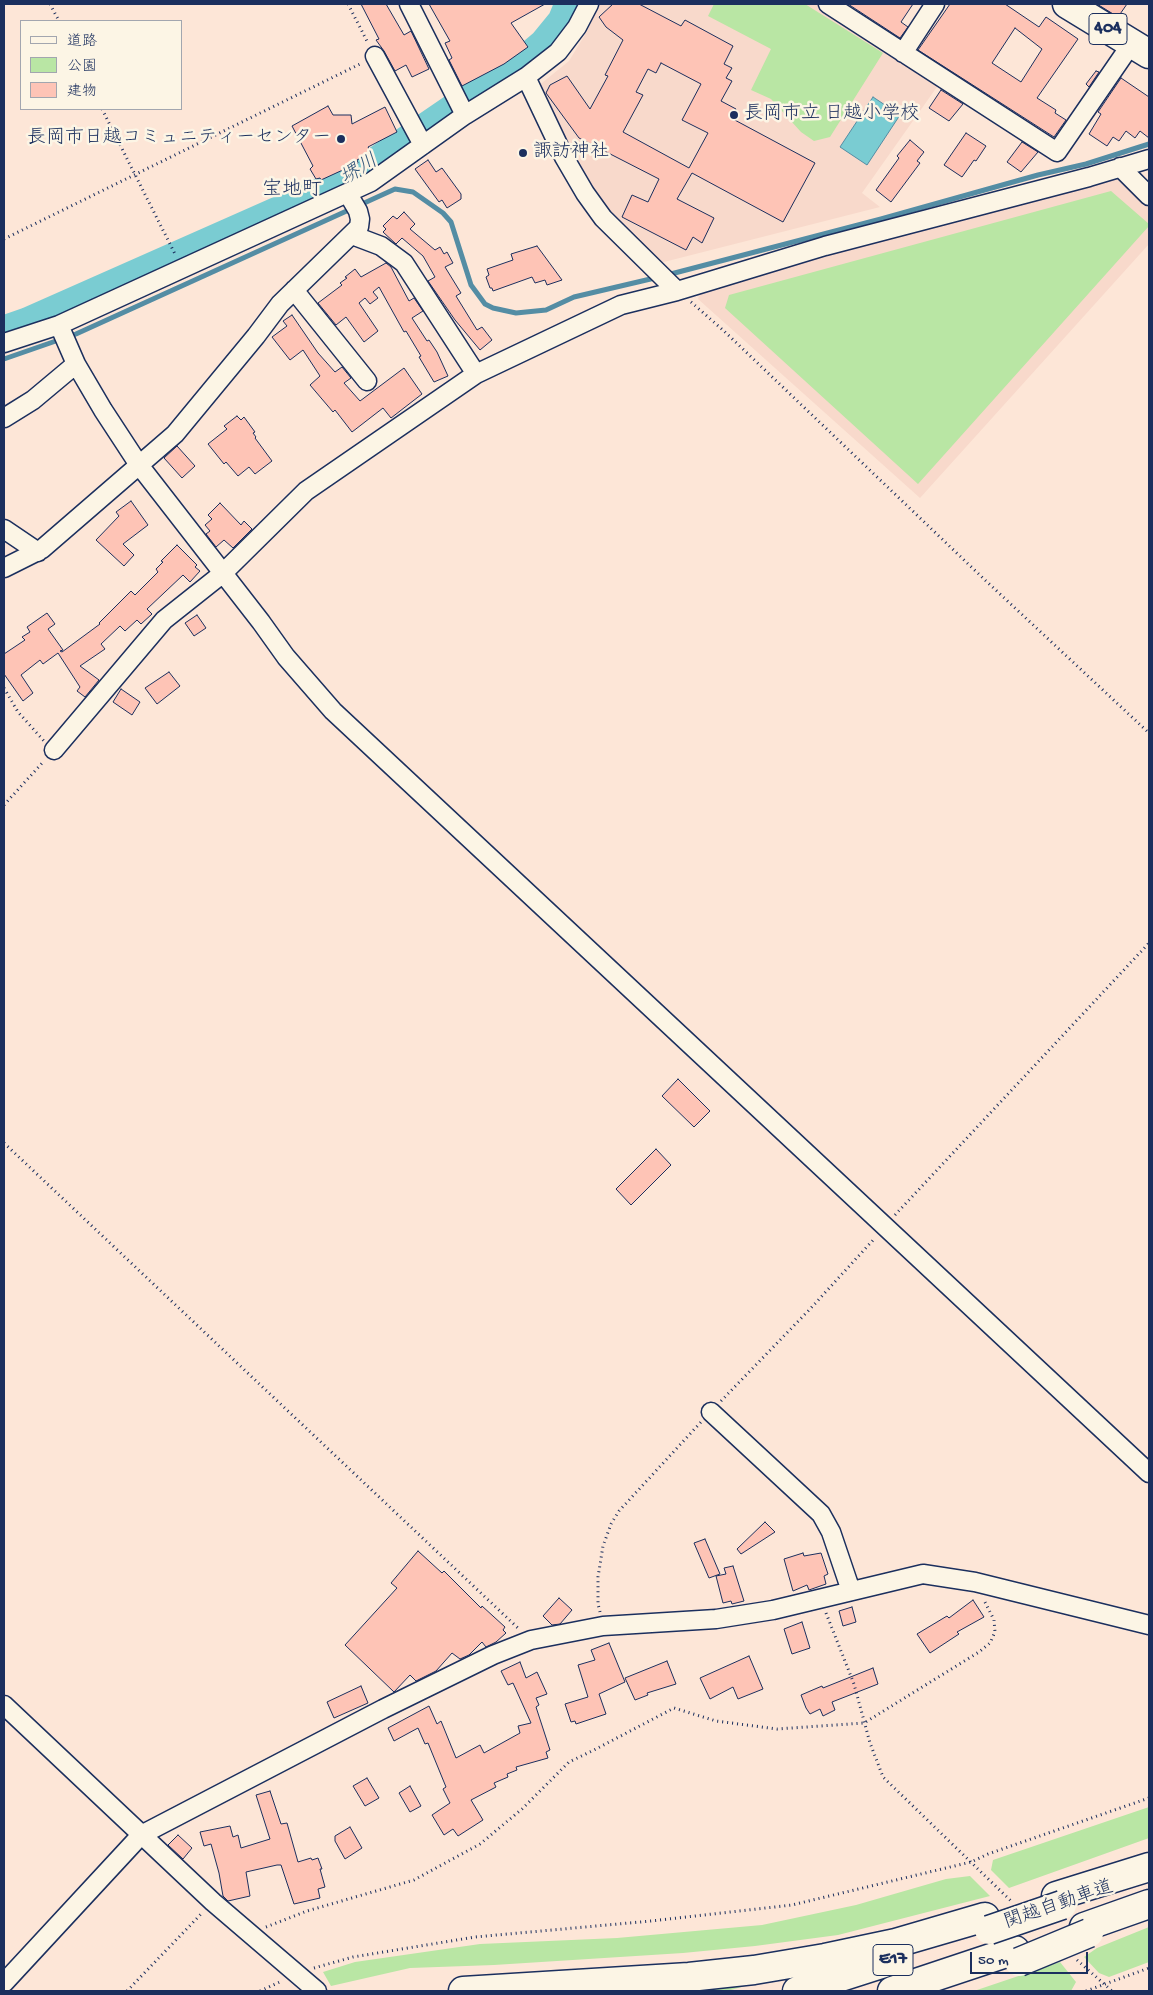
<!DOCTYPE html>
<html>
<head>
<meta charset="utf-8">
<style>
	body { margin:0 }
	#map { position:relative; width:1153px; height:1995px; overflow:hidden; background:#fde6d7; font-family:"Gochi Hand","Klee One",sans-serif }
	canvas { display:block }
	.frame { position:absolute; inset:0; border:5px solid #1b2f5e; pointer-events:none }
	.legend { position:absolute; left:20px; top:20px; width:162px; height:90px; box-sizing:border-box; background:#fcf5e5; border:1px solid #a2a6af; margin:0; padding:6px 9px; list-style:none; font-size:15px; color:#1b2f5e }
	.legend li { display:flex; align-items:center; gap:10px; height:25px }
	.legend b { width:25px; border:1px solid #a2a6af }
	.scale { position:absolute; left:970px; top:1952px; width:118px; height:22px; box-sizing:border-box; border:2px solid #1b2f5e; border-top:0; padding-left:6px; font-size:15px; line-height:18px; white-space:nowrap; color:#1b2f5e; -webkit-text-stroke:4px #fcf5e5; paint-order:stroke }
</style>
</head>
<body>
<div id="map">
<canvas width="1153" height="1995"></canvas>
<div class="frame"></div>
<ul class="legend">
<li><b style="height:6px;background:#fcf5e5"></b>道路</li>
<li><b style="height:14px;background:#b9e6a4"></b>公園</li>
<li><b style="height:14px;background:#fec4b6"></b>建物</li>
</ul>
<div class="scale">50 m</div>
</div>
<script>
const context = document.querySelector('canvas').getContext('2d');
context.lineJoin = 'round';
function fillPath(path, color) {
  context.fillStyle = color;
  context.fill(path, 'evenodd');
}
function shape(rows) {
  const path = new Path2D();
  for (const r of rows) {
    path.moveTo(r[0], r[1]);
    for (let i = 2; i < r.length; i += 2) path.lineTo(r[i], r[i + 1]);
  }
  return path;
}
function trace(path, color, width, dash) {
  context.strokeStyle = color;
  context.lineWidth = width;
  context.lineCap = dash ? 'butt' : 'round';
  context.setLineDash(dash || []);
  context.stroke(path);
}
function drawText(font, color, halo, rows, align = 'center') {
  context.font = font + ' "Gochi Hand","Klee One",sans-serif';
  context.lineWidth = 5;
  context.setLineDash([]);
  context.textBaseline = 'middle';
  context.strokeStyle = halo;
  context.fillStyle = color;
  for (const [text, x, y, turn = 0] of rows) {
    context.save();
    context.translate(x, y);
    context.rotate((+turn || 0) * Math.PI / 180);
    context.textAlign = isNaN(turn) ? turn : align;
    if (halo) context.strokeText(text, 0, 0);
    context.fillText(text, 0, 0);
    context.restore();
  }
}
fillPath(shape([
	[599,4,816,4,939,84,862,193,880,207,660,263,619,225,592,188,565,144,537,87,569,61,586,33],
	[1114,177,1149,208,1149,244,920,498,698,299,701,290]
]), '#f8d9cb');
fillPath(shape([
	[714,4,805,4,883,53,830,137,814,141,801,132,771,99,751,90,771,49,708,16],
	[1111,191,1149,224,1149,226,918,484,725,308,729,295],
	[1149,1807,1149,1838,1009,1888,991,1870,993,1860],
	[970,1876,990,1896,838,1935,755,1946,683,1953,494,1965,410,1968,331,1986,323,1972,355,1962,480,1944,617,1938,762,1925,856,1905,946,1879],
	[1149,1927,1149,1962,1109,1977,1099,1973,1084,1957,1097,1948],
	[1060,1962,1076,1982,1071,1991,974,1991],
	[771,1979,727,1991,660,1991]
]), '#b9e6a4');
const water = shape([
	[873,97,900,115,867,165,840,147,873,97]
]);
fillPath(water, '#7accd2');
trace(water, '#548da4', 1);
trace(shape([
	[667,275,881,219,1038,175,1086,164,1149,144],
	[4,359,76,334,395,189,413,192,443,213,451,222,471,285,485,304,493,308,516,313,546,310,574,297,659,277]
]), '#548da4', 5);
trace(shape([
	[4,330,27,322,350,179,525,59,544,43,562,21,569,4]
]), '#7accd2', 29);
const building = shape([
	[361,4,386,4,404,35,411,31,429,69,412,77,406,65,395,71,384,51,376,40,379,39,361,4],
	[429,4,545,4,511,23,528,47,504,64,462,86,449,60,452,58,445,43,450,41,429,4],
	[613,4,639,4,681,26,685,20,733,46,724,64,732,68,726,78,732,81,721,101,736,109,731,118,815,163,783,222,692,173,677,199,714,218,702,243,693,237,686,250,622,217,632,195,648,202,659,179,579,138,546,93,550,85,567,76,590,109,608,76,605,75,623,40,606,27,599,17,613,4],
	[661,63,701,84,682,120,708,133,689,168,623,132,643,95,636,92,648,69,656,73,661,63],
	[848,4,913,4,901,22,908,27,900,38,848,4],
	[950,4,1005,4,1039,27,1046,17,1078,39,1037,98,1056,110,1055,113,1066,120,1054,137,918,50,950,4],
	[1015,28,1042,49,1021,82,992,63,1015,28],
	[1097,4,1127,4,1118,17,1097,4],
	[1096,71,1099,72,1089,87,1086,84,1096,71],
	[1121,78,1149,97,1149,138,1140,131,1135,138,1126,131,1119,141,1113,137,1107,146,1089,134,1101,114,1098,112,1121,78],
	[941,90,963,104,949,121,929,108,941,90],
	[328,106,333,115,351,115,352,124,385,107,397,132,368,147,371,152,357,160,358,163,321,180,320,178,316,179,310,169,313,166,292,126,328,106],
	[966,133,986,146,976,161,974,160,962,177,944,165,966,133],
	[910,140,924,152,917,161,920,163,891,202,876,190,899,158,897,156,910,140],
	[1022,142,1038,152,1021,172,1007,162,1022,142],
	[428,160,436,172,442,168,461,194,461,199,447,208,442,200,439,202,415,169,428,160],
	[404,212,415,224,410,229,435,250,440,247,444,254,447,252,453,263,445,267,461,293,456,296,477,330,482,327,492,340,480,350,455,320,428,281,435,277,423,256,402,238,396,244,383,232,386,229,383,226,393,216,397,219,404,212],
	[537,246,562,280,547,285,545,280,535,283,532,277,493,291,492,288,490,288,486,277,489,275,487,269,513,260,511,254,537,246],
	[386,263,391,267,409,301,414,298,423,311,412,318,427,341,429,340,437,352,448,376,434,382,419,357,421,356,406,331,404,332,379,287,373,292,378,298,370,304,365,298,359,303,378,331,364,342,346,317,336,325,318,303,342,285,340,283,347,278,345,277,355,269,361,277,386,263],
	[292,315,318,353,335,372,342,367,351,378,344,383,360,401,404,368,422,394,391,418,383,408,352,432,335,410,333,412,310,385,320,376,303,350,290,360,272,337,287,326,283,321,292,315],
	[237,416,241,420,244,417,255,432,253,433,256,437,255,438,272,461,255,474,249,467,238,476,226,462,224,464,208,444,227,429,224,426,237,416],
	[177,446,195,466,182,478,164,458,177,446],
	[131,501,148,525,123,544,134,555,124,566,96,540,119,516,116,512,131,501],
	[220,503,241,525,244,521,252,529,233,548,224,540,216,547,206,534,210,531,205,525,212,519,208,515,220,503],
	[177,545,197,565,195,567,200,571,190,582,183,575,147,609,152,614,141,624,137,620,125,631,120,626,101,644,105,649,80,666,99,680,85,697,77,691,80,687,58,653,43,664,40,660,21,675,33,693,23,701,4,674,4,654,25,640,22,637,30,632,27,627,47,613,55,624,48,629,63,650,60,651,62,652,100,624,99,623,131,591,135,595,158,572,156,569,163,562,161,561,177,545],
	[197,615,206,628,194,636,185,623,197,615],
	[169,672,180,686,157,704,145,688,169,672],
	[121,689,140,702,132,715,113,702,121,689],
	[678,1079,710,1111,694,1127,662,1096,678,1079],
	[656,1149,671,1165,631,1205,616,1189,656,1149],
	[765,1522,775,1532,741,1554,737,1549,765,1522],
	[705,1539,720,1574,709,1578,694,1543,705,1539],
	[418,1551,442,1573,444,1571,481,1608,482,1606,505,1627,503,1630,506,1633,496,1642,486,1647,482,1642,469,1655,460,1659,452,1653,436,1671,416,1681,410,1675,394,1692,345,1645,397,1588,391,1583,418,1551],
	[803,1553,804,1556,821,1553,828,1574,824,1576,826,1584,809,1590,807,1585,793,1591,784,1559,803,1553],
	[733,1566,744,1601,732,1604,731,1601,723,1603,716,1576,726,1574,724,1568,733,1566],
	[559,1598,572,1610,560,1624,552,1625,543,1616,559,1598],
	[973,1600,984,1617,957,1632,959,1634,930,1653,917,1634,947,1616,949,1618,973,1600],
	[852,1607,856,1622,843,1626,839,1611,852,1607],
	[802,1622,810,1648,792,1654,784,1629,802,1622],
	[609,1643,625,1682,599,1694,606,1714,576,1724,575,1721,571,1722,565,1704,588,1697,578,1665,595,1660,591,1650,609,1643],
	[749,1656,763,1689,738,1699,733,1687,710,1699,700,1678,749,1656],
	[667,1661,676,1684,647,1693,648,1695,635,1700,625,1678,667,1661],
	[520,1662,526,1678,537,1672,547,1694,536,1698,539,1705,536,1707,550,1750,546,1752,548,1758,516,1767,517,1770,507,1774,508,1777,494,1783,496,1787,471,1800,483,1820,458,1836,453,1829,444,1835,432,1815,450,1803,443,1789,446,1787,428,1743,425,1744,418,1728,394,1741,388,1728,429,1706,437,1724,441,1721,456,1758,480,1745,484,1753,520,1733,518,1726,531,1723,513,1683,508,1685,501,1671,520,1662],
	[873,1668,878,1684,832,1702,835,1710,823,1716,820,1709,810,1714,806,1708,801,1695,822,1686,823,1688,873,1668],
	[361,1686,368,1703,334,1718,327,1702,361,1686],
	[367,1778,379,1798,365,1806,353,1786,367,1778],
	[410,1786,421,1806,410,1812,399,1793,410,1786],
	[270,1791,281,1824,287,1823,298,1862,311,1858,312,1860,318,1858,322,1869,320,1869,325,1887,318,1889,320,1898,294,1904,281,1865,277,1865,246,1872,250,1896,228,1901,223,1896,219,1873,211,1844,204,1846,200,1832,230,1826,233,1837,238,1835,241,1848,270,1839,256,1795,270,1791],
	[350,1827,362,1848,345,1859,335,1841,335,1836,350,1827],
	[178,1835,192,1848,183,1859,168,1845,178,1835]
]);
fillPath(building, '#fec4b6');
trace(building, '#1b2f5e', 1);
const minor = shape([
	[409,4,465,115],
	[828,4,1057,152,1132,43],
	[903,53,935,4],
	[375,56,423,145],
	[526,77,564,157,585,193,603,218,677,291],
	[1120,167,1149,196],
	[352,235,381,246,404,263,476,374],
	[294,290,367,381],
	[59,325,76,364,103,410,139,465,261,622,286,657,333,711,1149,1473],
	[4,343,59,325,371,182,465,115,526,77,558,52,577,27,589,4],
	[4,418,33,400,76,364],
	[4,529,38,552],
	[4,568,42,549,175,434,256,336,280,304,359,227,360,219,358,211,348,194],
	[54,750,164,620,222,574,306,491,476,374,621,305,677,291,825,246,1089,177,1149,159],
	[711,1412,821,1514,831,1532,851,1591],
	[4,1705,213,1902,317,1991],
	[4,1983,141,1835,383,1709,493,1655,531,1640,603,1626,716,1619,773,1610,923,1574,975,1582,1149,1625]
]);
const trunk = shape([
	[1067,4,1149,54]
]);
const motorway = shape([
	[1056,1896,1149,1867],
	[1084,1927,1149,1904],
	[463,1991,689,1977,754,1970,825,1958,896,1943,985,1917],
	[797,1991,897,1959],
	[892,1991,1015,1950]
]);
trace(minor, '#1b2f5e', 21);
trace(trunk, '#1b2f5e', 31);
trace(motorway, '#1b2f5e', 31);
trace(shape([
	[50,4,59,21],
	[348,4,368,43],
	[102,109,176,256],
	[4,239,362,63],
	[691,302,724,331,985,580,1149,733],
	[4,688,18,712,44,741],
	[4,805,44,761],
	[4,1143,519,1629],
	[895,1215,1149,943],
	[721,1401,811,1308,875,1238],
	[600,1612,598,1604,598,1577,603,1546,611,1524,619,1511,654,1473,701,1422],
	[826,1613,854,1684,870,1743,883,1777,1011,1901],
	[266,1927,307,1911,414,1880,480,1844,522,1809,569,1762,594,1750,674,1708,716,1721,777,1729,864,1723,979,1652,990,1643,995,1632,994,1620,984,1600],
	[1077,1960,1112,1991],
	[314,1968,353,1957,475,1937,651,1921,792,1905,971,1862,988,1854,1149,1798],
	[127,1991,203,1912],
	[260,1991,282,1981],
	[1086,1991,1149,1968]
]), '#1b2f5e', 3, [1, 4]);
trace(minor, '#fcf5e5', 18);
trace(trunk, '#fcf5e5', 28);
trace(motorway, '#fcf5e5', 28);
const motorwayBridge = shape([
	[989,1930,1062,1905],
	[1019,1962,1089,1933]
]);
trace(motorwayBridge, '#1b2f5e', 31, []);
trace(motorwayBridge, '#fcf5e5', 28);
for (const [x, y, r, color] of [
	[734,115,5,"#1b2f5e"],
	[341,139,5,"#1b2f5e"],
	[523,153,5,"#1b2f5e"]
]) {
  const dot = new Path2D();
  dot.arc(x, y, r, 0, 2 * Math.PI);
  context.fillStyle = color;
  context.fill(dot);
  trace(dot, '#fcf5e5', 2);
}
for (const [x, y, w] of [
	[1108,29,38],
	[893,1960,40]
]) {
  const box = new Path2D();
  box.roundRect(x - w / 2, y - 15.5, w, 31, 4);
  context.fillStyle = '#fcf5e5';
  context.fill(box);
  trace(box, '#1b2f5e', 1);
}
drawText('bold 18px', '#1b2f5e', null, [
	["404",1108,29],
	["E17",893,1960]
]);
drawText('19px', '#1b2f5e', '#fcf5e5', [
	["長岡市立 日越小学校",744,115],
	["長岡市日越コミュニティーセンター",331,139,"right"],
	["諏訪神社",533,153]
], 'left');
drawText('19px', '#1b2f5e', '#fcf5e5', [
	["関越自動車道",1059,1906,-19]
]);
drawText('italic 20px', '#33567b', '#fcf5e5', [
	["堺川",360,171,-32]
]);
drawText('20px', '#1b2f5e', '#fcf5e5', [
	["宝地町",292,191]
]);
</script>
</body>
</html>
